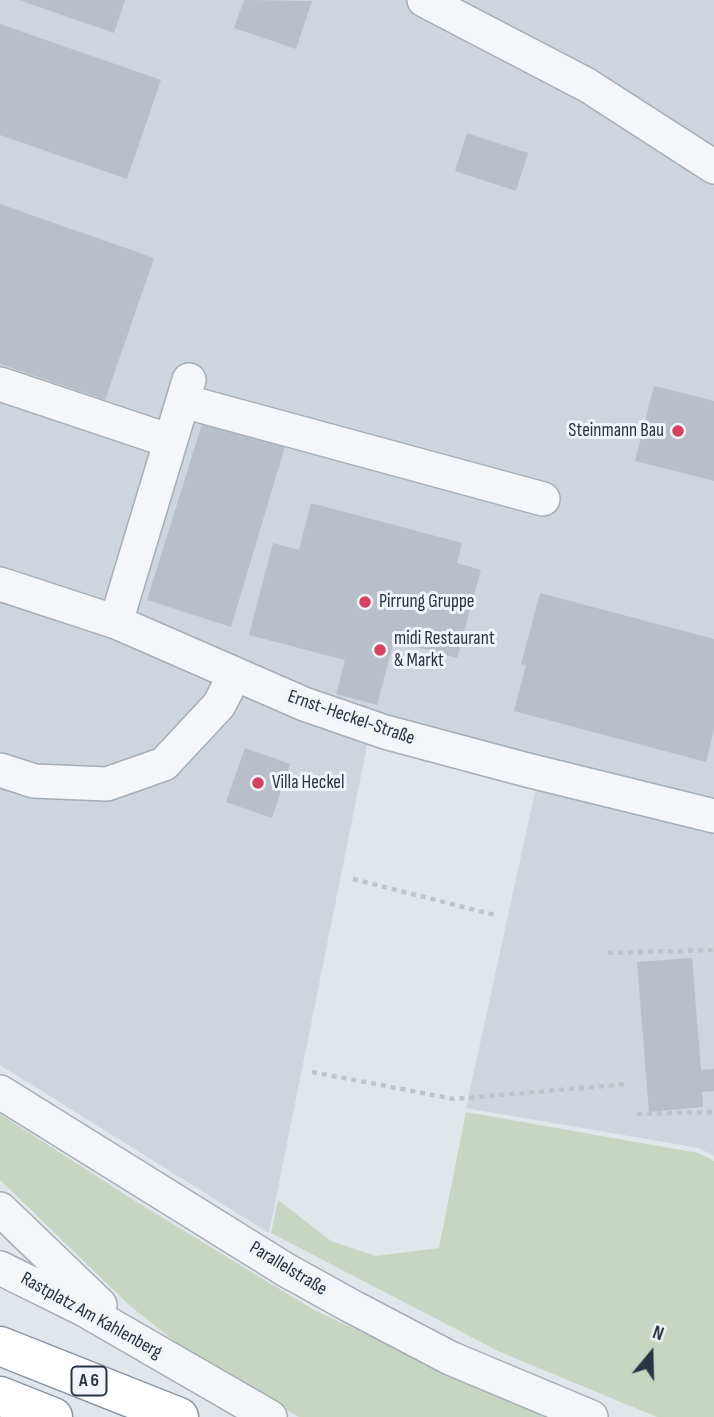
<!DOCTYPE html>
<html>
<head>
<meta charset="utf-8">
<style>
	body { margin:0 }
	#map { position:relative; width:714px; height:1417px; overflow:hidden; background:#e1e6eb; font-family:"Sofia Sans Condensed",sans-serif }
	canvas { display:block }
	.north { position:absolute; left:616px; top:1319px; width:70px; height:70px; -webkit-text-stroke:5px #f1f4f8; paint-order:stroke; rotate:19deg; font-size:19px; font-weight:700; line-height:28px; text-align:center; color:#293443 }
	.north::after { content:''; display:block; margin:auto; width:24px; height:32px; background:#293443; clip-path:polygon(50% 0,100% 100%,50% 72%,0 100%) }
</style>
</head>
<body>
<div id="map">
<canvas width="714" height="1417"></canvas>
<div class="north">N</div>
</div>
<script>
const context = document.querySelector('canvas').getContext('2d');
context.lineJoin = 'round';
function fillPath(path, color) {
  context.fillStyle = color;
  context.fill(path, 'evenodd');
}
function shape(rows) {
  const path = new Path2D();
  for (const r of rows) {
    path.moveTo(r[0], r[1]);
    for (let i = 2; i < r.length; i += 2) path.lineTo(r[i], r[i + 1]);
  }
  return path;
}
function trace(path, color, width, dash) {
  context.strokeStyle = color;
  context.lineWidth = width;
  context.lineCap = dash ? 'butt' : 'round';
  context.setLineDash(dash || []);
  context.stroke(path);
}
function drawText(font, color, halo, rows, align = 'center') {
  context.font = font + ' "Sofia Sans Condensed",sans-serif';
  context.lineWidth = 6;
  context.setLineDash([]);
  context.textBaseline = 'middle';
  context.strokeStyle = halo;
  context.fillStyle = color;
  for (const [text, x, y, turn = 0] of rows) {
    context.save();
    context.translate(x, y);
    context.rotate((+turn || 0) * Math.PI / 180);
    context.textAlign = isNaN(turn) ? turn : align;
    if (halo) context.strokeText(text, 0, 0);
    context.fillText(text, 0, 0);
    context.restore();
  }
}
fillPath(shape([
	[0,0,714,0,714,1156,699,1148,466,1108,538,778,369,736,269,1233,0,1065]
]), '#cfd5dd');
fillPath(shape([
	[466,1112,698,1153,714,1161,714,1417,657,1417,500,1352,271,1233,278,1200,331,1241,375,1256,439,1248],
	[0,1114,132,1199,314,1310,544,1417,299,1417,188,1352,129,1305,0,1180]
]), '#c8d5c2');
fillPath(shape([
	[19,0,125,0,114,33],
	[244,0,312,1,296,49,234,28],
	[0,24,161,80,127,179,0,135],
	[467,133,528,153,516,191,455,171],
	[0,204,154,258,105,400,0,364],
	[654,386,714,401,714,481,635,461],
	[203,421,286,443,231,627,147,600],
	[311,503,462,543,457,563,481,570,457,658,394,641,377,705,336,694,345,660,249,635,273,543,299,550],
	[540,593,714,639,714,730,706,762,514,711,526,665,521,664],
	[245,748,290,764,272,818,226,802],
	[692,958,701,1070,714,1069,714,1091,702,1092,703,1107,649,1112,637,962]
]), '#b8bfc8');
const minor = shape([
	[424,0,587,85,714,167],
	[0,384,170,441],
	[183,401,543,499],
	[0,584,116,622,304,704,385,732,527,770,714,816],
	[116,622,189,380],
	[0,770,34,781,107,784,164,764,219,705,235,674],
	[0,1092,286,1270,351,1306,450,1358,591,1417],
	[0,1209,100,1305],
	[0,1268,83,1309,270,1417]
]);
const highway = shape([
	[0,1346,179,1417],
	[0,1396,53,1417]
]);
trace(minor, '#a6adb5', 36);
trace(highway, '#8894a2', 41);
trace(shape([
	[353,879,495,915],
	[608,953,714,950],
	[312,1072,454,1099,628,1084],
	[637,1114,714,1112]
]), '#bfc4ca', 4.5, [5, 5]);
trace(minor, '#f4f6f9', 33);
trace(highway, '#fff', 38);
for (const [x, y, r, color] of [
	[678,431,7,"#d54161"],
	[365,602,7,"#d54161"],
	[380,650,7,"#d54161"],
	[258,783,7,"#d54161"]
]) {
  const dot = new Path2D();
  dot.arc(x, y, r, 0, 2 * Math.PI);
  context.fillStyle = color;
  context.fill(dot);
  trace(dot, '#f1f4f8', 2.5);
}
for (const [x, y, w] of [
	[89,1381,35]
]) {
  const box = new Path2D();
  box.roundRect(x - w / 2, y - 14.5, w, 29, 5);
  context.fillStyle = '#f1f4f8';
  context.fill(box);
  trace(box, '#293443', 2);
}
drawText('bold 18px', '#293443', null, [
	["A 6",89,1381]
]);
drawText('19px', '#293443', '#f1f4f8', [
	["Steinmann Bau",664,431,"right"],
	["Pirrung Gruppe",379,602],
	["midi Restaurant",394,639],
	["& Markt",394,661],
	["Villa Heckel",272,783]
], 'left');
drawText('19px', '#293443', '#f1f4f8', [
	["Ernst-Heckel-Straße",351,718,19],
	["Parallelstraße",288,1269,31],
	["Rastplatz Am Kahlenberg",91,1316,29]
]);
</script>
</body>
</html>
